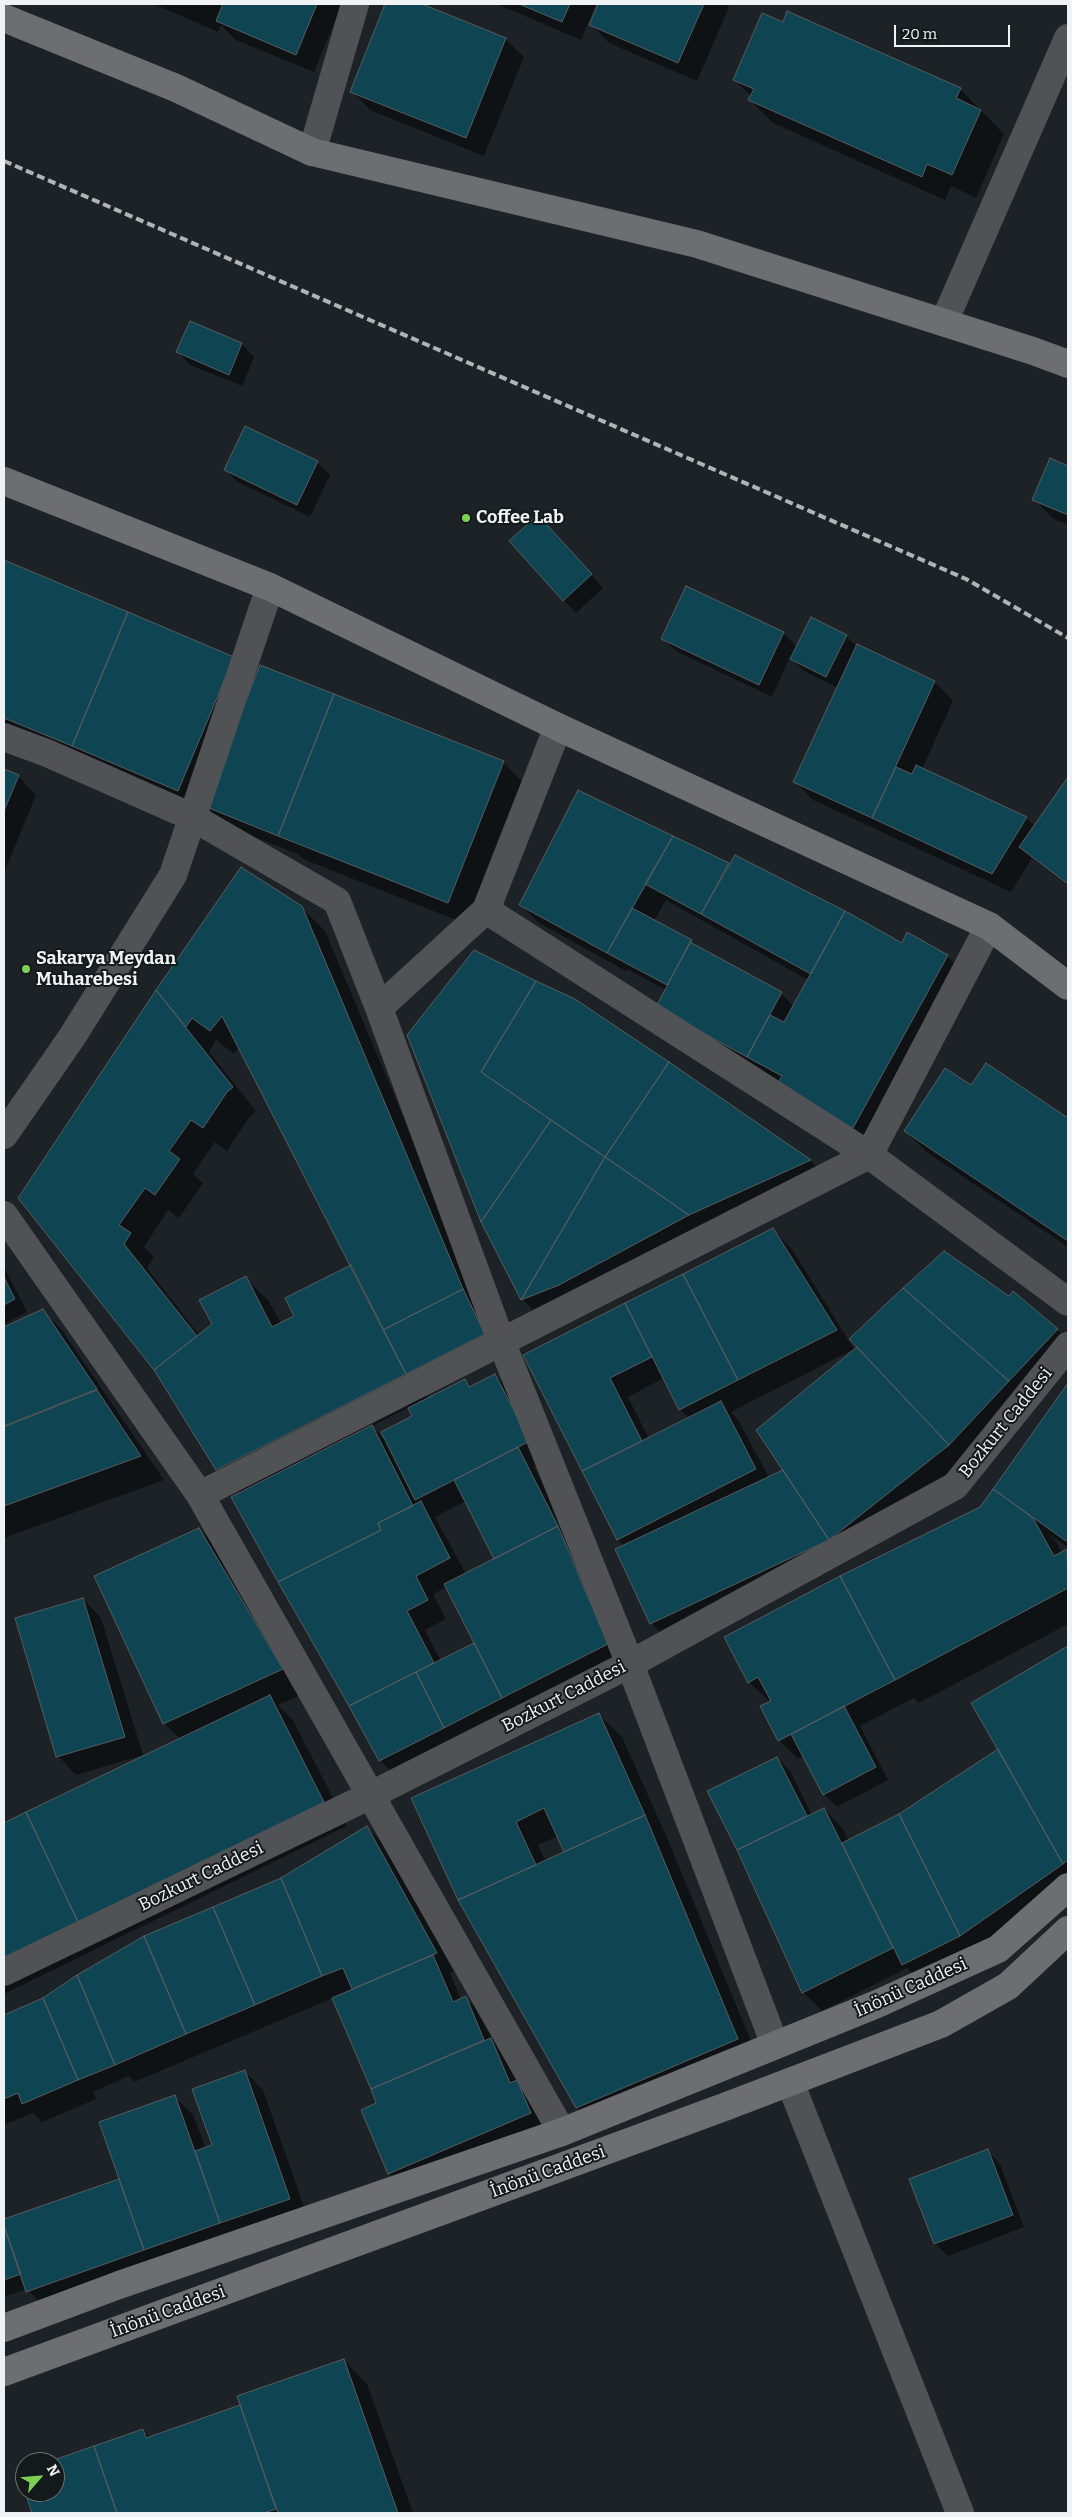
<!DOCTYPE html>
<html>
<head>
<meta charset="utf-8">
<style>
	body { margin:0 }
	#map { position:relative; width:1072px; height:2517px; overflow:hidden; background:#1d2226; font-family:Bitter,serif }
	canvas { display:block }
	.frame { position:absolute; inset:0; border:5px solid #f0f3f5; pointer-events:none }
	.north { position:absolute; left:15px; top:2452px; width:50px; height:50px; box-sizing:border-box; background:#14191c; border:1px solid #6c7073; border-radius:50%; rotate:63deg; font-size:14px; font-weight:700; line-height:20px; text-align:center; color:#f0f3f5 }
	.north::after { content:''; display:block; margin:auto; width:18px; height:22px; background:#7cd155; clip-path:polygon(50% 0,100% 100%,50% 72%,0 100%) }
	.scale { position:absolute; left:894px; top:25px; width:116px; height:22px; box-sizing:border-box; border:2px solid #f0f3f5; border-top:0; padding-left:6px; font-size:15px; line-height:18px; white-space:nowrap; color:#f0f3f5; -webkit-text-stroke:4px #14191c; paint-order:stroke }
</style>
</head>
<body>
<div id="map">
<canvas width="1072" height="2517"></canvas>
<div class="frame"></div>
<div class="north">N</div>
<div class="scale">20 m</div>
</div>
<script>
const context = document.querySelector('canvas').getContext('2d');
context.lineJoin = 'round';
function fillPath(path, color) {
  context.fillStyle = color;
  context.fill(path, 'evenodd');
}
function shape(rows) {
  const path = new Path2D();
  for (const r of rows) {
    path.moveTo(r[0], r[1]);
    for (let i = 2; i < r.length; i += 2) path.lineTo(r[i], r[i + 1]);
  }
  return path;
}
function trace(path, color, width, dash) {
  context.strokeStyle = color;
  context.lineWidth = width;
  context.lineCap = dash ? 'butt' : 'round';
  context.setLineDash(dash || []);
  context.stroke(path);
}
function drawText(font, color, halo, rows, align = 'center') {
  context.font = font + ' Bitter,serif';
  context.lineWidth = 4;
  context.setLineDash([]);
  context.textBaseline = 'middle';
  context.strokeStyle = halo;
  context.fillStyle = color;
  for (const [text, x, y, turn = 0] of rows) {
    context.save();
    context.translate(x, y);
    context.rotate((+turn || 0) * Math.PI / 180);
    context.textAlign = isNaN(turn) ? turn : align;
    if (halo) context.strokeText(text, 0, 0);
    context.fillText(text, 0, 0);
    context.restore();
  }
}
fillPath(shape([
	[154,4,342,4,314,72,236,40,221,25,218,32],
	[387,4,419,4,505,39,524,57,484,156,370,110,352,91],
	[497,4,596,4,581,40],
	[600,4,726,4,729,7,697,81,609,43,591,24],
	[734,79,960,89,1004,134,976,198,951,186,945,200,773,123,750,100,752,97],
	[190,322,242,344,254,357,242,386,190,365,178,352],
	[1051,460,1068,468,1068,525,1052,518,1034,499],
	[317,462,330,475,310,517,238,482,225,470],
	[550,529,603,588,576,613,564,600],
	[4,561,233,658,197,809,4,730],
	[783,633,797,647,846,636,857,647,935,682,953,701,922,769,1026,818,1035,826,1068,779,1068,883,1039,861,1039,864,1068,887,1032,858,1011,892,813,800,795,781,838,688,804,671,790,657,772,697,676,651,663,639],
	[503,762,526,786,471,926,303,859,298,854,224,825,206,806],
	[4,770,18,776,36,795,4,873],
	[729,864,903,944,947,956,970,979,877,1151,676,1025,666,990,627,969,626,971,539,923,520,904],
	[666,900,808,980,794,1007,781,993,654,921],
	[241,869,301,907,325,931,486,1313,497,1347,421,1385,429,1399,465,1381,471,1387,495,1375,514,1394,547,1460,534,1467,571,1540,626,1663,393,1773,380,1760,241,1493,217,1469,155,1369,20,1198],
	[216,1040,234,1054,239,1047,352,1266,296,1316,281,1324,269,1301,245,1278,214,1325,200,1336,147,1268,154,1257,144,1247,168,1210,179,1218,203,1183,193,1174,215,1142,227,1151,250,1116,256,1111,209,1052],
	[409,1407,414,1417,386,1441,372,1426],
	[466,1501,495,1559,466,1574,435,1517],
	[447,1587,475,1643,441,1661,425,1630,446,1619,433,1594],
	[575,1000,811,1161,828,1179,541,1318,522,1299,482,1221,408,1036],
	[986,1065,1068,1119,1068,1247,929,1154,905,1131,971,1087],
	[772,1230,791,1248,854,1349,731,1412,739,1421,769,1478,1057,1329,1068,1341,967,1464,670,1642,651,1623,617,1550,624,1546,618,1539,524,1356],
	[664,1378,680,1409,689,1418,649,1439,628,1397],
	[4,1267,27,1312,4,1324],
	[42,1311,61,1329,164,1480,4,1538,4,1328],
	[1068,1386,1068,1547,1048,1534,1057,1543,1062,1553,1067,1551,1068,1553,1068,1624,919,1703,914,1698,860,1726,888,1780,837,1807,824,1794,804,1755,798,1759,779,1740,773,1701,771,1698,768,1700,749,1682,981,1508],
	[199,1529,223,1553,305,1693,278,1705,293,1720,347,1826,4,1994,4,1824,180,1739,164,1723],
	[83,1599,101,1618,143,1755,76,1775,58,1756],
	[1068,1647,1068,1891,921,1982,907,1968,822,2011,803,1992,709,1792,777,1758,790,1771,812,1815,824,1809,842,1828,849,1841,900,1815,999,1750,973,1704],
	[598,1714,622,1737,668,1840,760,2063,600,2131,577,2107,413,1799],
	[558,1836,566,1852,546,1861,538,1845],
	[367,1828,386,1846,454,1972,450,1973,461,2000,465,1998,484,2016,496,2044,509,2058,549,2132,407,2192,389,2173,378,2104,333,1998,134,2082,129,2076,93,2092,96,2099,42,2122,33,2113,4,2125,4,2016,43,1999,282,1879],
	[244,2071,263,2090,308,2218,46,2309,27,2289,4,2297,4,2221,121,2180,175,2097,193,2115,206,2149,214,2146],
	[988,2151,1000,2164,1024,2227,948,2256,935,2243],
	[344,2360,367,2384,413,2513,33,2513,26,2492,55,2492,55,2462,52,2462,142,2430,149,2437,240,2406,243,2409]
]), '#0007');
const building = shape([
	[223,4,317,4,296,55,216,21,223,4],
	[385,4,422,4,506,38,466,138,350,92,385,4],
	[519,4,570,4,562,22,519,4],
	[598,4,704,4,678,63,589,25,598,4],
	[787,11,961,88,956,98,981,110,952,175,927,164,922,177,748,100,754,89,733,80,762,13,783,22,787,11],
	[190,321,242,343,229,375,176,352,190,321],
	[245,426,318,461,297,505,224,470,245,426],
	[1050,458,1068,466,1068,515,1032,500,1050,458],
	[538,515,592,574,563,601,509,541,538,515],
	[4,560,128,612,72,746,4,718,4,560],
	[686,586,784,632,759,685,661,639,686,586],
	[128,612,234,657,178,791,72,746,128,612],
	[811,617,847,635,826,677,790,659,811,617],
	[857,644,935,681,872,818,793,782,857,644],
	[260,665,334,694,278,836,204,806,260,665],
	[334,694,504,761,448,903,278,836,334,694],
	[916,765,1027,817,992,874,872,818,896,767,912,774,916,765],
	[4,769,19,775,4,811,4,769],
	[1068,777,1068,884,1019,847,1068,777],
	[578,790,673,836,607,953,519,905,578,790],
	[673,836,729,863,701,914,645,884,673,836],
	[735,855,845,911,811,974,701,914,735,855],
	[241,867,302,906,463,1289,383,1330,222,1016,210,1031,192,1018,186,1027,156,990,241,867],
	[632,908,692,940,667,985,607,953,632,908],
	[845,911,902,943,907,932,948,955,853,1128,776,1086,782,1076,747,1057,770,1015,784,1022,845,911],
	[690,942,782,992,747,1057,656,1007,690,942],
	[474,950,536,981,481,1072,551,1120,481,1222,407,1035,474,950],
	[536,981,575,999,669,1062,605,1157,481,1072,536,981],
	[156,990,233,1087,227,1092,203,1128,191,1120,169,1151,180,1159,155,1195,145,1188,119,1225,131,1233,124,1244,197,1336,154,1370,18,1198,156,990],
	[669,1062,811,1160,689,1215,605,1157,669,1062],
	[986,1063,1068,1118,1068,1241,904,1131,945,1068,971,1085,986,1063],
	[551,1120,605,1157,521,1300,481,1222,551,1120],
	[605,1157,689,1215,559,1285,521,1300,605,1157],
	[773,1228,837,1330,738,1380,683,1274,773,1228],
	[944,1251,1009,1296,1013,1291,1058,1329,1009,1381,903,1288,944,1251],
	[351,1265,406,1374,216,1470,154,1370,212,1324,199,1300,246,1276,272,1327,294,1316,285,1298,351,1265],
	[683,1274,738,1380,679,1410,625,1303,683,1274],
	[4,1277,15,1299,4,1305,4,1277],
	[903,1288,1009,1381,949,1445,849,1339,903,1288],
	[463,1289,485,1334,406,1374,383,1330,463,1289],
	[625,1303,652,1357,610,1378,642,1441,582,1471,523,1355,625,1303],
	[43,1309,97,1389,4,1426,4,1327,43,1309],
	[857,1347,949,1445,829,1540,756,1430,857,1347],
	[495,1374,530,1441,415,1500,381,1432,412,1416,408,1408,465,1379,469,1387,495,1374],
	[1068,1383,1068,1539,1066,1541,993,1489,1068,1383],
	[97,1390,141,1456,4,1506,4,1427,97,1390],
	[721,1401,756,1469,617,1540,582,1471,721,1401],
	[372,1425,413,1506,378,1523,381,1530,278,1582,231,1497,372,1425],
	[518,1447,558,1526,494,1559,454,1480,518,1447],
	[783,1470,829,1540,650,1624,615,1549,783,1470],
	[993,1489,1033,1518,1054,1556,1067,1549,1068,1588,895,1680,840,1576,980,1507,993,1489],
	[421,1501,450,1558,416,1576,428,1600,407,1611,434,1663,349,1706,278,1582,381,1530,378,1523,421,1501],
	[558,1526,608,1644,502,1698,444,1584,558,1526],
	[199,1528,283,1669,163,1724,94,1576,199,1528],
	[840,1576,895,1680,778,1741,760,1706,771,1701,758,1677,748,1683,724,1637,840,1576],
	[83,1598,125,1737,56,1757,15,1618,83,1598],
	[474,1643,502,1698,444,1728,416,1672,474,1643],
	[1068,1646,1068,1860,1063,1864,971,1703,1068,1646],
	[416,1672,444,1728,379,1761,349,1706,416,1672],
	[270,1695,324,1802,78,1922,26,1812,270,1695],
	[844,1706,876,1767,823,1795,791,1734,844,1706],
	[599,1713,645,1815,564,1852,544,1808,516,1822,536,1865,458,1900,411,1798,599,1713],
	[998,1749,1063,1864,960,1936,899,1814,998,1749],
	[777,1757,807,1816,737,1850,707,1791,777,1757],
	[824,1808,893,1948,802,1993,737,1850,824,1808],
	[26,1812,78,1922,4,1958,4,1823,26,1812],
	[899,1814,960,1936,902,1965,842,1843,899,1814],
	[645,1815,738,2039,576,2108,458,1900,645,1815],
	[367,1826,437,1953,352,1989,343,1968,322,1976,281,1878,367,1826],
	[281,1878,322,1976,255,2005,213,1907,281,1878],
	[213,1907,255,2005,186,2034,144,1936,213,1907],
	[144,1936,186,2034,115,2065,77,1975,144,1936],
	[433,1955,453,2002,466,1996,484,2040,371,2089,332,1998,433,1955],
	[77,1975,115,2065,78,2080,43,1998,77,1975],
	[43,1998,78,2080,22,2104,18,2093,4,2099,4,2015,43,1998],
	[491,2038,510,2083,517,2080,531,2113,388,2174,361,2110,376,2103,371,2089,491,2038],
	[245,2070,290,2199,220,2223,195,2151,212,2145,192,2089,245,2070],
	[175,2095,220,2223,144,2250,99,2122,175,2095],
	[988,2149,1013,2215,934,2244,909,2179,988,2149],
	[119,2179,144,2250,26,2292,4,2226,4,2219,119,2179],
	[4,2226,21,2274,4,2280,4,2226],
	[344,2359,398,2513,278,2513,237,2396,344,2359],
	[240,2405,276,2509,264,2513,117,2513,94,2446,143,2429,146,2438,240,2405],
	[94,2446,117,2513,32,2513,18,2473,25,2470,25,2492,55,2492,55,2462,48,2462,94,2446]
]);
fillPath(building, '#0f4452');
trace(building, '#565d60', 1);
trace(shape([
	[312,152,355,4],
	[944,322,1068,38],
	[4,737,47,753,192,817,337,901,379,1008,501,1341,630,1664,775,2045],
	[486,910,869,1155,1068,1302],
	[379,1008,486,910,558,727],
	[4,1135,72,1037,173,875,270,587],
	[4,1215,200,1495,562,2132],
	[200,1495,869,1155,989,926],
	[4,1972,369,1796,630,1664,955,1486,1068,1346],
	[790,2082,960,2513]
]), '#515255', 28);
trace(shape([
	[4,18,176,88,312,152,697,244,1033,351,1068,364],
	[4,481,270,587,558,727,989,926,1068,986],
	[4,2328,119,2285,562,2132,877,2004,998,1949,1068,1887],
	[4,2372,727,2106,941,2024,1008,1986,1068,1930]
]), '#6c6e72', 28);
trace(shape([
	[4,161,966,579,1068,638]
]), '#b0b4b6', 4, [8, 4]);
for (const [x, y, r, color] of [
	[466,518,5,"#7cd155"],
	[26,969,5,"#7cd155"]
]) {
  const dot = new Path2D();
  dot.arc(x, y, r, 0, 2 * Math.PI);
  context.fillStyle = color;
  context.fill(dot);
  trace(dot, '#14191c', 2);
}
drawText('bold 18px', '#f0f3f5', '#14191c', [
	["Coffee Lab",476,518],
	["Sakarya Meydan",36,959],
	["Muharebesi",36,980]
], 'left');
drawText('18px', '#f0f3f5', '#14191c', [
	["Bozkurt Caddesi",1006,1423,-51],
	["Bozkurt Caddesi",564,1697,-27],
	["Bozkurt Caddesi",201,1877,-26],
	["İnönü Caddesi",911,1988,-24],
	["İnönü Caddesi",548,2172,-20],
	["İnönü Caddesi",168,2312,-20]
]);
</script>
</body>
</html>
